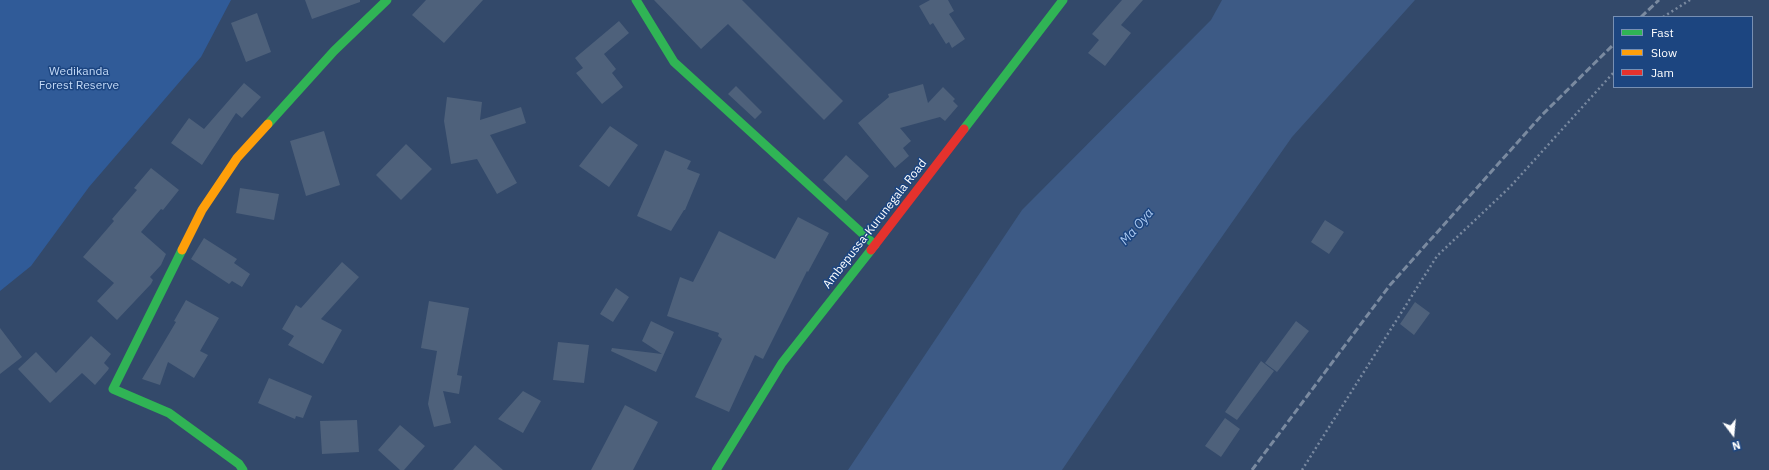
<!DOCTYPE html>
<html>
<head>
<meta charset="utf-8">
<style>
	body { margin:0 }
	#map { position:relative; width:1769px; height:470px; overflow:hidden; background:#33496a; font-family:"IBM Plex Sans",sans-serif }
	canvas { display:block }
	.legend { position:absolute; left:1613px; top:16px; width:140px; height:72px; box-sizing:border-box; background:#1c4580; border:1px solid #778fb3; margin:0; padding:5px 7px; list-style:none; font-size:12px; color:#fff }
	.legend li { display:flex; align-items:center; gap:8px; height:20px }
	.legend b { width:20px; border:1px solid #778fb3 }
	.north { position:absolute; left:1713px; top:414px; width:40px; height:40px; -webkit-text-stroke:3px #1c4580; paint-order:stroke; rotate:164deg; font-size:11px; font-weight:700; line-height:16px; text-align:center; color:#fff }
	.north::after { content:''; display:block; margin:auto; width:14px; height:18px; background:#fff; clip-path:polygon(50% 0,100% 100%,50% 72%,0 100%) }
</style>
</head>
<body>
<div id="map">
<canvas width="1769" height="470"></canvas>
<ul class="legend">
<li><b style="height:5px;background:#30b455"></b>Fast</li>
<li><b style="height:5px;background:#ff9f0a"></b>Slow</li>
<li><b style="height:5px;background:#e5322d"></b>Jam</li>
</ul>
<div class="north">N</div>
</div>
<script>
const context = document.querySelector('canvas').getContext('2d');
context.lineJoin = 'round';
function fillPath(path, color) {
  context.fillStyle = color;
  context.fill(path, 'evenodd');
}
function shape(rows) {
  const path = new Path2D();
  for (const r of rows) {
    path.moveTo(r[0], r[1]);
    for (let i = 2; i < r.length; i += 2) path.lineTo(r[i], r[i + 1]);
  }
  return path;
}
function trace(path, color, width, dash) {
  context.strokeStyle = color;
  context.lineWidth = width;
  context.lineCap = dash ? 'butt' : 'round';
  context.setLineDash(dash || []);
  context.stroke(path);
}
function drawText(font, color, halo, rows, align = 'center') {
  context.font = font + ' "IBM Plex Sans",sans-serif';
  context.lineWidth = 3;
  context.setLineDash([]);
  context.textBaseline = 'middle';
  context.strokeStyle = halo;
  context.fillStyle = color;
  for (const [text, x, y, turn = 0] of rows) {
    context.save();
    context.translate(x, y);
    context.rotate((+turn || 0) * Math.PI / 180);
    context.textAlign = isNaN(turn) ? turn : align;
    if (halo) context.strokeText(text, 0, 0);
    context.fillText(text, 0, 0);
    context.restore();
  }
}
fillPath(shape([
	[0,0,231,0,201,57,89,187,31,266,0,291]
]), '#305b98');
fillPath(shape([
	[1222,0,1415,0,1292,137,1169,312,1062,470,848,470,1022,210,1211,20]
]), '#3d5a85');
fillPath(shape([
	[305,0,360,0,360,2,312,19],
	[426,0,483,0,444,43,412,15],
	[654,0,742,0,843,101,824,120,728,24,701,49],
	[930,0,948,0,954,11,949,14,965,39,952,48,949,42,946,44,933,23,930,25,919,6],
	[1122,0,1143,0,1121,25,1131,33,1105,66,1088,53,1099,40,1092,34],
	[257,13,271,52,246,62,231,23],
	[619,21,629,33,604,54,616,69,612,73,623,87,602,104,576,73,583,68,575,58],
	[244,83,261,97,242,118,236,113,202,165,171,143,189,118,204,129],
	[923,84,928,103,943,87,955,99,953,101,958,106,945,121,940,117,900,128,911,141,903,148,909,156,895,168,858,123,889,97,888,94],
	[736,86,762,112,755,119,728,94],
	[447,97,482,102,480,120,521,107,526,123,490,135,517,183,497,194,477,159,451,164,444,121],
	[610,126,638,145,609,187,579,166],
	[324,131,340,185,306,196,290,141],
	[406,144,432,169,401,200,376,175],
	[665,150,691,161,687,169,700,174,685,210,684,210,671,231,637,216],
	[846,155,869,176,846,201,823,180],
	[151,168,179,190,163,210,161,209,141,232,166,254,161,265,150,277,153,280,151,284,117,320,97,301,114,283,83,257,114,221,112,219,137,190,134,188],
	[240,188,279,194,274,220,236,213],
	[798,217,829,233,808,272,807,271,763,359,755,355,729,412,695,397,722,339,718,336,719,333,667,316,680,277,693,282,719,231,775,259],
	[1325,220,1344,232,1329,254,1311,242],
	[204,238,237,259,234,263,250,274,242,287,232,281,229,284,191,259],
	[342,262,359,277,321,319,342,330,323,364,288,345,294,336,282,329,296,305,301,308],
	[616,288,629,297,613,322,600,314],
	[186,300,219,318,200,351,208,355,194,378,168,362,160,385,142,379,176,322,174,321],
	[429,301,469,308,457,375,462,376,459,394,443,391,451,423,434,427,428,404,437,351,421,348],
	[1415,302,1430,313,1414,335,1400,324],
	[651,321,674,332,656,372,611,351,612,348,662,354,642,341],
	[1296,321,1309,331,1277,372,1265,363],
	[0,328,22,357,0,374],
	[91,336,111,354,104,363,109,368,108,370,95,385,82,373,50,403,18,369,36,352,56,373],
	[558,342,589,345,584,383,553,380],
	[1261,361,1274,371,1237,420,1225,412],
	[269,378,312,396,303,418,296,416,295,419,258,403],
	[523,391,541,401,523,433,498,419],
	[625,405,658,422,633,470,591,470],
	[1225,418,1240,429,1221,457,1205,446],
	[357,420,359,452,322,454,320,421],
	[400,425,425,446,404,470,400,470,378,450],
	[475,445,503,470,453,470]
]), '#4e617b');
trace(shape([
	[1663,17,1690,0],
	[1302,470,1437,256,1510,187,1614,72]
]), '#7989a0', 2.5, [2, 3]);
trace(shape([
	[636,0,674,62,875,245],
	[268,124,334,51,387,0],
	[964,129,1063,0],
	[182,250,113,389,169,413,239,464,243,470],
	[716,470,782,363,871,250]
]), '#30b455', 9);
trace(shape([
	[182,250,202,210,237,158,268,124]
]), '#ff9f0a', 9);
trace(shape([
	[871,250,964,129]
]), '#e5322d', 9);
trace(shape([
	[1641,17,1659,0],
	[1252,470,1390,285,1542,115,1614,44]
]), '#7a8aa0', 3, [7, 3]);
drawText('12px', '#c4daf7', '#1c4580', [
	["Wedikanda",79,72],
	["Forest Reserve",79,86]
]);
drawText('12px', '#fff', '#1c4580', [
	["Ambepussa-Kurunegala Road",875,224,-52]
]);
drawText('italic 13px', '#abc9f1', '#1c4580', [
	["Ma Oya",1137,227,-49]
]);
</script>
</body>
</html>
